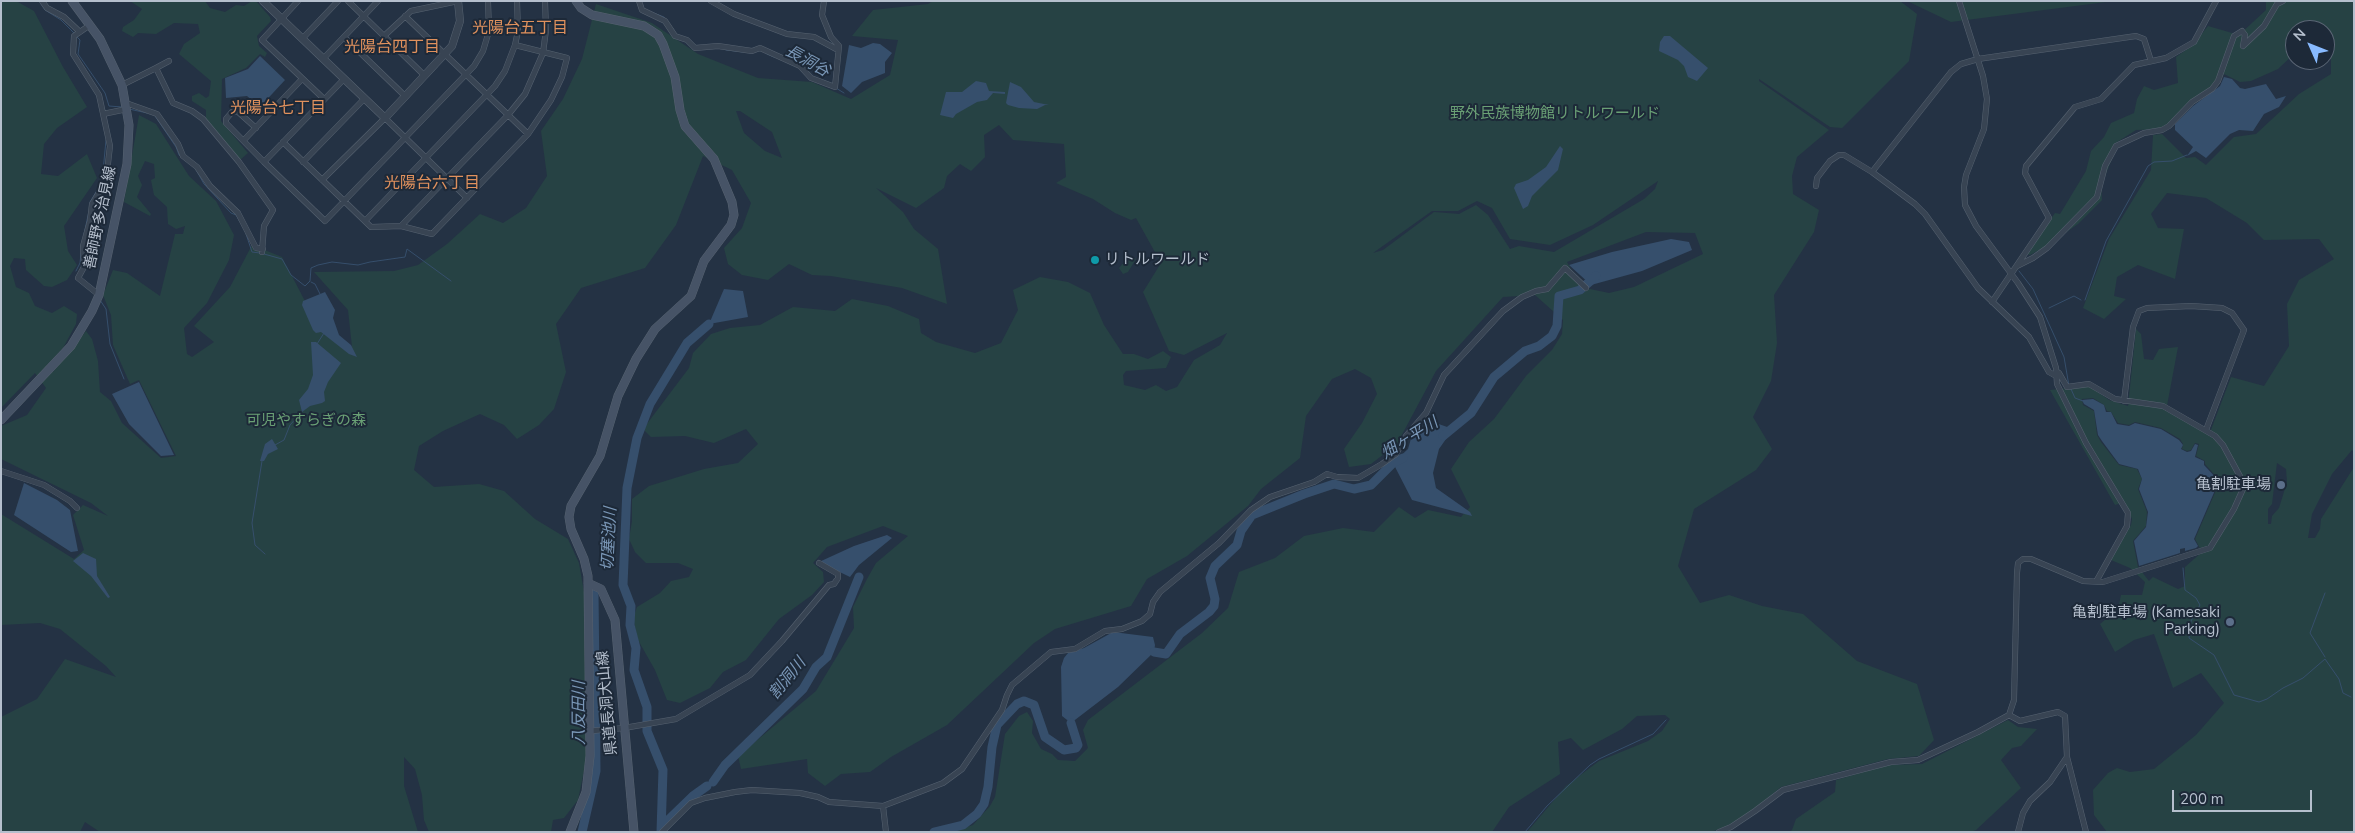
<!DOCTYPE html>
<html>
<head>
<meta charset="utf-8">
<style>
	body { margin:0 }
	#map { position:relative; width:2355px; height:833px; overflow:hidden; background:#243244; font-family:"Nunito Sans",sans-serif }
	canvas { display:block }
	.frame { position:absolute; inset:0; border:2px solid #b5bfcd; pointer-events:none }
	.north { position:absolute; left:2285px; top:20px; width:50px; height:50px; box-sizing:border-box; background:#1d2938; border:1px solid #5a6574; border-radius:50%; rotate:314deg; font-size:14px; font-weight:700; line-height:20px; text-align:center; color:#b5bfcd }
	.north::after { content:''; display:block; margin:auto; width:18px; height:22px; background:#88baff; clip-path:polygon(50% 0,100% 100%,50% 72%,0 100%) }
	.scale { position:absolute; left:2172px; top:790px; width:140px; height:22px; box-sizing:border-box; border:2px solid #b5bfcd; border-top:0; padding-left:6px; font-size:15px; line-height:18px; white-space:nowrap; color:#b5bfcd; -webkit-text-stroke:4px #1d2938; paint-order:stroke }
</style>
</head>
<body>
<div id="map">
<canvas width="2355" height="833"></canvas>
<div class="frame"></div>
<div class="north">N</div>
<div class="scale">200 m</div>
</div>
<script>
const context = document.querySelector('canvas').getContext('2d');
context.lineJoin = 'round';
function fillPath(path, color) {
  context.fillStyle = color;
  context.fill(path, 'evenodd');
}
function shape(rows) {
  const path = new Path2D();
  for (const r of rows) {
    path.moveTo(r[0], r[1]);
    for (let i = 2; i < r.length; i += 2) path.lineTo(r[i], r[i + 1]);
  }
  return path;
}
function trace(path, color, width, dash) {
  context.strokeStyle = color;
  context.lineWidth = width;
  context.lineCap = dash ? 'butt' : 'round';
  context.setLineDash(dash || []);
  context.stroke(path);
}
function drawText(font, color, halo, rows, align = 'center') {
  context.font = font + ' "Nunito Sans","Noto Sans JP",sans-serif';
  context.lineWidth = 4;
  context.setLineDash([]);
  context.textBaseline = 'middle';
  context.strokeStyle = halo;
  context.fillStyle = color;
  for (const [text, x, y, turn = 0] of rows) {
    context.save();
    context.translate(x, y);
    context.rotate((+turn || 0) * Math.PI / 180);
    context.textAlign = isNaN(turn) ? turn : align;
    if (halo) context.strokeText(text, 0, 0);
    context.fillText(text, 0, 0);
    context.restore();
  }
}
fillPath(shape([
	[1,1,16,1,34,11,63,67,87,107,57,128,44,144,41,174,58,176,87,154,97,178,64,226,68,251,77,265,67,280,52,287,44,286,26,270,25,259,14,258,10,266,16,287,29,293,35,306,52,313,64,306,77,314,76,324,63,348,46,366,53,372,86,331,92,339,98,361,100,392,111,401,122,423,161,458,176,456,139,380,130,384,113,345,111,315,103,295,113,270,127,273,160,296,175,234,183,234,185,226,176,229,168,224,167,207,154,195,151,180,155,178,154,164,145,161,138,176,142,185,137,197,151,214,150,216,124,202,139,115,156,124,189,176,216,201,234,235,229,260,207,303,184,328,187,354,192,357,214,342,194,326,230,287,252,245,282,257,319,328,348,343,352,347,348,310,314,272,394,271,418,265,447,244,480,214,503,223,526,208,547,176,541,131,563,99,582,59,596,4,652,23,698,54,758,78,812,82,851,99,890,75,898,40,852,36,873,10,928,4,933,1,1900,1,1917,14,1909,61,1842,128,1830,127,1759,79,1759,81,1829,130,1797,157,1792,176,1793,194,1819,210,1814,232,1774,295,1777,343,1771,381,1753,417,1772,449,1756,470,1694,509,1678,566,1700,603,1729,595,1762,606,1803,614,1857,661,1917,684,1934,740,1919,756,1888,759,1781,787,1754,810,1725,827,1711,832,1527,832,1566,786,1599,761,1648,741,1662,731,1670,719,1665,715,1637,716,1622,729,1583,750,1571,738,1558,742,1560,774,1509,807,1492,832,951,832,973,825,990,806,995,797,1005,734,1019,716,1027,712,1033,721,1032,733,1041,749,1052,754,1058,760,1075,761,1088,748,1083,730,1088,720,1202,633,1228,608,1239,572,1275,558,1304,536,1343,528,1374,532,1399,507,1415,518,1428,510,1461,517,1470,507,1451,469,1469,442,1494,419,1526,376,1552,350,1562,334,1563,320,1535,295,1503,297,1436,371,1397,444,1371,464,1349,467,1344,449,1362,423,1377,394,1371,378,1355,369,1332,379,1306,416,1300,458,1261,489,1248,506,1187,556,1147,579,1131,606,1055,629,1034,643,947,725,891,757,870,772,841,774,825,786,808,773,807,759,741,769,738,756,816,691,854,628,853,607,867,579,876,563,908,536,883,526,827,547,813,563,823,572,824,582,812,595,779,619,746,660,723,672,710,688,680,703,667,700,655,670,638,640,633,619,637,607,660,593,671,581,689,577,693,569,678,563,646,563,635,552,629,539,632,521,632,499,649,486,704,469,738,463,758,444,746,429,714,443,685,436,651,437,643,429,689,368,693,353,711,334,730,328,760,325,793,307,835,311,852,299,888,306,919,319,921,333,936,342,975,353,1001,343,1018,310,1013,290,1040,277,1068,282,1090,293,1104,325,1123,354,1134,354,1148,359,1163,351,1171,357,1166,368,1126,371,1123,375,1124,385,1145,390,1156,385,1166,391,1177,387,1194,360,1220,345,1227,333,1184,355,1169,351,1143,292,1161,263,1136,218,1131,220,1115,213,1093,199,1056,183,1066,177,1064,144,1013,140,999,125,984,135,985,157,971,171,960,164,947,176,944,188,916,208,876,188,903,212,914,229,938,249,947,304,902,288,831,276,812,275,789,264,768,280,742,275,728,264,724,248,742,228,751,203,732,170,703,156,676,225,645,268,581,288,556,324,566,372,554,409,539,425,517,439,504,425,480,414,443,431,419,446,414,470,434,487,479,484,504,491,535,519,568,539,579,563,584,592,586,761,578,800,564,818,553,820,551,832,429,832,424,820,422,795,415,769,404,757,404,786,418,832,100,832,85,822,80,832,1,832,1,717,37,699,65,659,116,677,106,666,60,629,40,623,1,625,1,514,74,559,84,550,73,515,83,505,108,516,91,503,1,459,1,426,27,415,46,388,35,373,1,408],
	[736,111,740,111,772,132,782,158,765,151,744,133],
	[1658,181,1655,189,1644,199,1554,252,1519,246,1510,249,1488,215,1476,205,1459,214,1434,212,1383,250,1373,253,1432,211,1458,211,1477,201,1492,208,1510,239,1550,245,1593,225],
	[1646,232,1695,233,1703,254,1634,287,1609,293,1590,289,1583,292,1567,262],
	[130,1,205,1,210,8,225,12,236,5,244,6,252,1,256,1,270,17,271,21,257,36,259,46,267,53,265,57,260,54,246,68,222,79,221,121,248,153,240,160,206,120,206,110,192,101,192,96,199,93,206,98,209,96,211,81,179,54,184,44,200,33,198,24,174,23,156,34,138,33,133,37,122,31,123,27,134,20,142,9],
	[1907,1,2114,1,1951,22],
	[2266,1,2354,1,2354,452,2352,450,2332,474,2312,514,2308,538,2315,538,2320,529,2321,519,2354,467,2354,832,2107,832,2094,815,2093,790,2108,773,2117,768,2130,772,2154,769,2196,735,2224,703,2201,673,2173,688,2154,634,2134,640,2115,652,2100,624,2118,609,2121,595,2142,595,2145,582,2130,568,2111,560,2131,525,2132,519,2125,502,2115,505,2050,390,2089,386,2109,400,2128,406,2136,329,2141,334,2144,359,2153,360,2159,349,2178,347,2166,411,2209,435,2231,377,2264,386,2289,346,2287,304,2299,280,2334,259,2319,239,2264,240,2247,223,2206,198,2167,193,2151,214,2158,228,2184,229,2175,279,2138,265,2117,277,2114,296,2126,299,2104,319,2083,308,2109,239,2151,170,2153,135,2162,134,2186,158,2195,157,2206,165,2234,137,2256,134,2299,94,2331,74,2331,58,2325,52,2325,30,2295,30,2295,53,2278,69,2251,81,2240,82,2224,74,2217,86,2193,104,2168,129,2136,130,2114,144,2116,149,2101,186,2102,200,2078,224,2045,247,2030,255,2027,254,2055,213,2060,214,2086,171,2091,151,2104,137,2111,123,2134,113,2137,99,2144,86,2154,90,2178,83,2176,57,2193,45,2208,26,2239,35,2266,10],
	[2093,398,2104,405,2107,411,2111,412,2118,423,2129,425,2135,422,2161,428,2180,439,2183,444,2182,449,2187,451,2191,450,2195,443,2199,444,2196,456,2205,461,2205,464,2220,481,2195,539,2202,552,2185,567,2185,586,2178,589,2153,577,2149,581,2138,567,2133,541,2146,526,2147,512,2138,489,2142,479,2137,469,2119,465,2101,442,2097,435,2094,411,2083,405,2082,399],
	[2277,463,2286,469,2287,482,2279,508,2272,516,2271,524,2268,524,2268,509,2272,504],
	[1130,255,1136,259,1128,272,1123,274,1119,268],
	[2008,720,2018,727,2037,729,2021,746,2012,748,2001,760,2021,788,1976,830,1971,832,1789,832,1792,830,1796,819,1835,792,1836,780,1888,765,1922,764]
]), '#264244');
fillPath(shape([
	[1664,36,1670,36,1708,68,1697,81,1688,77,1684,66,1678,60,1659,51,1660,42],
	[873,43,880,44,892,53,885,62,885,73,862,82,851,93,842,86,849,45,861,48],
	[260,56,285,80,260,107,247,96,226,98,225,78,248,69],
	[2224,77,2232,79,2240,88,2245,89,2266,84,2276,99,2286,96,2279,107,2264,114,2253,131,2239,130,2230,134,2206,158,2196,151,2187,156,2193,147,2175,130,2175,124,2193,106,2220,86],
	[976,81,986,83,989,91,1005,92,1005,94,993,93,987,100,977,102,956,114,953,118,940,115,946,92,962,92],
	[1010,82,1021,87,1034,102,1049,105,1045,105,1037,109,1019,108,1008,105,1006,103],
	[1560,146,1563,149,1558,170,1532,196,1528,206,1523,209,1514,188,1516,184,1528,180,1546,167],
	[1671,239,1689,242,1692,250,1642,271,1591,285,1569,265,1612,252],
	[724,289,743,291,748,317,709,324],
	[325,292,335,310,333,318,339,335,351,345,357,357,349,354,321,332,316,333,313,330,302,305,303,301],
	[311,342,316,342,341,363,328,382,324,392,325,401,322,403,310,406,302,412,299,400,308,389,313,375],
	[139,382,174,455,161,456,129,424,112,394],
	[2093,399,2104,405,2106,412,2111,412,2117,424,2129,426,2135,423,2161,429,2179,440,2183,445,2181,449,2187,452,2191,451,2195,444,2198,445,2195,457,2204,461,2204,465,2219,481,2194,539,2198,546,2196,548,2185,551,2185,548,2180,549,2180,553,2139,566,2134,541,2146,527,2148,512,2139,489,2142,479,2138,469,2119,464,2102,441,2098,435,2094,410,2084,404,2082,400],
	[1433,422,1453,429,1439,449,1433,473,1436,488,1470,512,1472,516,1412,500,1393,463,1408,449,1412,435],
	[272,439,278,449,268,454,264,461,260,461,265,444],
	[24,483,57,500,70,510,78,551,71,552,14,515],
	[887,535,892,538,859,565,850,577,819,562,854,546],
	[83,553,96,559,97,576,110,597,108,598,91,576,73,561],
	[1113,632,1153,637,1155,645,1154,652,1118,687,1071,723,1062,716,1061,667,1064,658,1068,653,1084,648]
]), '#364f6c');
trace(shape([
	[39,1,45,10,61,20,75,34],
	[651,12,664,17,674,30],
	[678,35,689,39],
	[77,37,80,40,78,54,105,93,109,106,122,107],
	[726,50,752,53],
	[767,54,774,57],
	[836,88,844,93],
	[129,109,147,113],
	[155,116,176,147,179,155,195,168,204,184,231,213,236,215,240,222],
	[90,202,102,182,106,140],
	[84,234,89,211],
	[246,234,252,252,260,253],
	[264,254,282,259,291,275,305,286,310,281,311,268,318,265,332,262,358,265,370,262,405,257,407,249,451,281],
	[76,271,80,263,81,253],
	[2019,271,2033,289,2064,357,2069,386],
	[311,282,315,284,320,294],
	[100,300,106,309,110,344,124,379],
	[2085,300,2106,241,2148,166,2154,162,2172,161,2187,155],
	[2049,308,2074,296,2081,300],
	[317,344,324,333],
	[2071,389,2075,398,2083,401],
	[275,445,284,440,290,425,301,413],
	[262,461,252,523,255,545,265,554],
	[2183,568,2185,590,2196,598,2200,605,2191,621,2189,638,2214,655,2234,695,2259,702,2267,699,2283,688,2303,678,2325,659,2339,679,2343,693,2351,697],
	[2325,657,2310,633,2325,593],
	[1525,832,1547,806,1590,765,1599,759,1653,734,1666,720]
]), '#364f6c', 1);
trace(shape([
	[1443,436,1471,413,1494,377,1525,351,1539,346,1552,336,1557,326,1559,296,1580,290,1596,276],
	[1154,652,1166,654,1180,634,1209,612,1214,606,1215,599,1210,578,1215,566,1237,545,1241,531,1252,515,1304,494,1334,484,1354,489,1371,485,1393,463,1403,458],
	[713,782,725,765,803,689,816,667,827,657,859,577],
	[662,826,693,796,707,786],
	[582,832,596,771,594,592],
	[661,832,663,770,647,731,647,707,634,670,636,648,630,625,631,606,623,585,627,488,637,438,650,404,687,343,709,324],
	[934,832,963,825,977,814,984,804,988,787,992,747,997,725,1017,704,1024,701,1034,705,1045,737,1064,750,1076,748,1078,745,1071,723]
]), '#364f6c', 9);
const minor = shape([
	[42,1,47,8,64,17,80,32],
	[298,1,262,40,324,99],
	[348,1,425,76],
	[639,1,642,10,665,21,675,36,687,40,695,48,718,46,752,51,760,48,800,66,811,78,835,87,839,46,831,37,822,15,824,1],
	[711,1,734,14,787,34,814,37,838,50],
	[1959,1,1983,76,1987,99,1984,129,1966,175,1964,187,1965,205,1976,226,2018,283,2040,317,2056,368,2057,384,2086,443,2128,513,2127,526,2097,580],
	[405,16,528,134],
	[90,25,74,36,73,54,99,95,110,146,106,181,92,204,90,221,83,246,84,267,78,278,99,295],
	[384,36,411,11,458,1],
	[344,37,405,96],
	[302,39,338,1],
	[2243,46,2264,26,2277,4,2283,1],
	[323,59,378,1],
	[156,68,169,61],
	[122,85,156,68,173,103,192,111,203,119,239,162,273,210,264,226,262,252],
	[126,103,157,114,178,144,183,156,197,167,210,186,238,213,256,248,263,249],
	[103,114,127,109],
	[256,128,237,111,232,112,226,119,226,123,264,162,325,221,474,66,483,51,489,31,488,1],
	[244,140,302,79],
	[283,142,371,227,401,226,432,234,528,134,551,100,562,77,567,58,515,45],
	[264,162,344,79],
	[303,162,365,98],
	[1872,172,1951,72,1961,64,1978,59,2136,36,2144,39,2151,61],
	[322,180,385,118,467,198],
	[1816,186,1817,178,1830,161,1839,155,1844,155,1872,172,1915,204,1925,214,1978,288,2029,337,2049,372,2056,376],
	[365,221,495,86,505,71,515,45,518,31,517,1],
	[401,226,508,115,525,94,543,53,546,30,545,1],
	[2017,266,2033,258,2047,248,2097,197,2105,166,2116,146,2144,133,2162,130,2169,126,2192,102,2212,89,2218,81,2234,36,2242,31,2245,35,2243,46],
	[1992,302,2049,218,2025,173,2026,166,2075,107,2101,99,2134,65,2166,58,2194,42,2216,1],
	[2124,401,2133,327,2139,311,2147,308,2191,306,2222,308,2232,313,2244,330,2206,430],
	[1,471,44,485,70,501,77,508],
	[2009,715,2020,721,2058,712,2065,716,2067,757,2086,832],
	[590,731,624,728,676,719,750,675,782,641,829,585,834,584,838,578,838,574,819,563],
	[883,806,886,832],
	[662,832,691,803,705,798,735,792,752,790,800,793,818,797,829,802,883,806,943,783,962,769,1002,710,1007,695,1012,685,1051,652,1075,649,1105,631,1122,629,1142,621,1150,614,1153,602,1160,592,1219,543,1251,510,1270,497,1314,482,1327,474,1337,477,1358,478,1382,464,1396,454,1406,436,1426,413,1444,375,1503,311,1522,297,1536,291,1547,289,1565,268,1586,288],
	[1719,832,1731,827,1755,811,1783,790,1891,762,1918,760,1978,732,2009,715,2014,700,2017,573,2018,563,2023,559,2031,559,2083,581,2103,582,2210,548,2234,509,2243,489,2242,480,2223,445,2215,436,2163,406,2115,399,2089,384,2067,387,2059,373,2056,371],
	[2018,832,2023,813,2030,801,2050,782,2067,757]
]);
const tertiary = shape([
	[263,1,385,118,452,46,460,21,458,1]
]);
const secondary = shape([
	[1,420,71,346,92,311,99,295,127,164,129,125,122,85,100,39,72,1],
	[588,583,601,589,615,620,634,832],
	[570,832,586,792,590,756,588,576,584,559,571,529,569,517,571,506,600,456,618,396,636,359,655,329,691,296,704,261,731,225,734,215,732,202,714,159,685,126,680,110,675,77,663,44,658,35,644,26,592,15,581,8,576,1]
]);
trace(minor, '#566270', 6);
trace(tertiary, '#566270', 8);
trace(secondary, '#566270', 9);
trace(minor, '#384453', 5);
trace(tertiary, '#384453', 7);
trace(secondary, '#465366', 8);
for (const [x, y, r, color] of [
	[1095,260,5,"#0f9aa8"],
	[2281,485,5,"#5c6f8a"],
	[2230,622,5,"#5c6f8a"]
]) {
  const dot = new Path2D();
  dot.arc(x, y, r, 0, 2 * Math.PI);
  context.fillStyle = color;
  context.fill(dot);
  trace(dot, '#1d2938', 2);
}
drawText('15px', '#6aa075', '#1d2938', [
	["野外民族博物館リトルワールド",1555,114],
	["可児やすらぎの森",306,421]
]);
drawText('15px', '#b5bfcd', '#1d2938', [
	["善師野多治見線",101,218,-78],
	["県道長洞犬山線",608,703,-95]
]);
drawText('15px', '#b5bfcd', '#1d2938', [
	["リトルワールド",1105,260,"left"],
	["亀割駐車場",2271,485],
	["亀割駐車場 (Kamesaki",2220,613],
	["Parking)",2220,630]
], 'right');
drawText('16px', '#e0915d', '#1d2938', [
	["光陽台五丁目",520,29],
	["光陽台四丁目",392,48],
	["光陽台七丁目",278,109],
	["光陽台六丁目",432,184]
]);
drawText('italic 16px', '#7a97b7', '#1d2938', [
	["長洞谷",807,62,29],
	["畑ヶ平川",1410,439,-32],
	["切塞池川",610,539,-87],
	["割洞川",788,679,-51],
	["八反田川",580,713,-90]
]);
</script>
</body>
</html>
